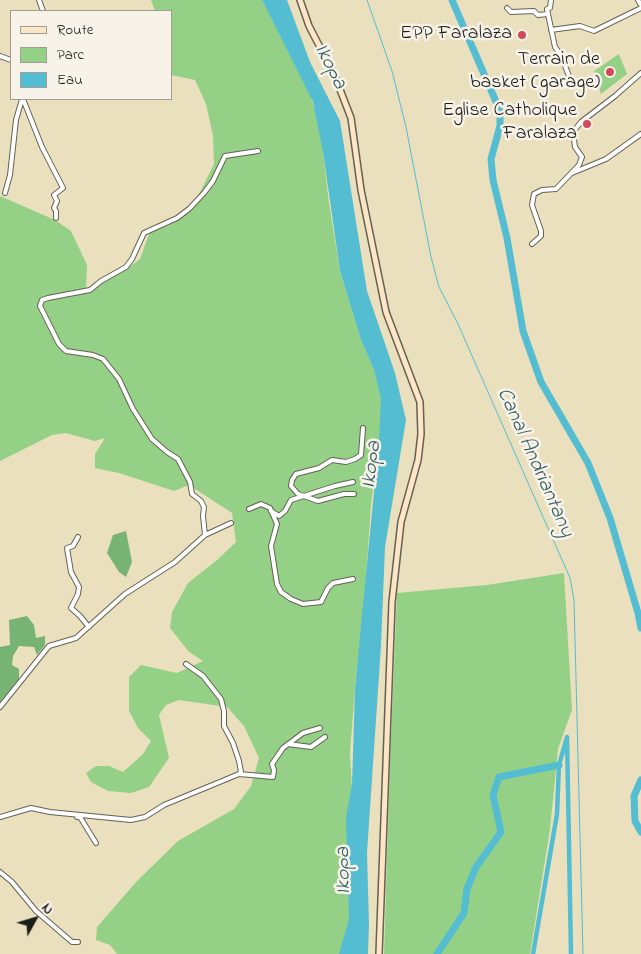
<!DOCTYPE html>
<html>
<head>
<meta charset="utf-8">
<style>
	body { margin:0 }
	#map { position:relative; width:641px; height:954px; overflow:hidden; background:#eae0be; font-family:"Indie Flower",sans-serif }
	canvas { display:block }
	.legend { position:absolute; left:10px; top:10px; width:162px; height:90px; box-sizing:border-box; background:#f7f3e8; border:1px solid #9f9d96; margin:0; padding:6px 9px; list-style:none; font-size:15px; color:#1c1c1c }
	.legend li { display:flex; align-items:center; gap:10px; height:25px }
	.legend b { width:25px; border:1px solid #9f9d96 }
	.north { position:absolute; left:10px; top:894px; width:50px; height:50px; -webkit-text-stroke:4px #f7f3e8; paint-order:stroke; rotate:51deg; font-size:14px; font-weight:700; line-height:20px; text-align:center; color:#1c1c1c }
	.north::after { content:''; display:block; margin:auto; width:18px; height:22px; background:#1c1c1c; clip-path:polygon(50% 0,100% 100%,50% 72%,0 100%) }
</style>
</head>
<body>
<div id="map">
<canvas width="641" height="954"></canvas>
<ul class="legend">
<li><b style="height:6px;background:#fde5c5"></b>Route</li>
<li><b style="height:14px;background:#94d186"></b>Parc</li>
<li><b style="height:14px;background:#54bdd1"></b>Eau</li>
</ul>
<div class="north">N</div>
</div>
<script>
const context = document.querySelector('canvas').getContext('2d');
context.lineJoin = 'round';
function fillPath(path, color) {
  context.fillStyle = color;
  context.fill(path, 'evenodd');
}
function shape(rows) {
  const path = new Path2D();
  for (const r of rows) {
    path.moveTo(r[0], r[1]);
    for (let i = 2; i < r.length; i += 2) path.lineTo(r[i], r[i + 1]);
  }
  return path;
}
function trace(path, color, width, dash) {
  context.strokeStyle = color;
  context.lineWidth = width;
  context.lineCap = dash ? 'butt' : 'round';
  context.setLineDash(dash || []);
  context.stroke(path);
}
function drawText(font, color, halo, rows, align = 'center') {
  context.font = font + ' "Indie Flower",sans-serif';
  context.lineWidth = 5;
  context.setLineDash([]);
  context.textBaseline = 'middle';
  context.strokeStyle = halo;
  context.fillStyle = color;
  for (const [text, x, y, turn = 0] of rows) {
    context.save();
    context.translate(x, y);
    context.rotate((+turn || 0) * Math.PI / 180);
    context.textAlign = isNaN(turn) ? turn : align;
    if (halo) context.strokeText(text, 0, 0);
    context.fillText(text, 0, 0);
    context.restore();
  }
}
fillPath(shape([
	[151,0,262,0,310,95,322,131,323,152,329,203,340,271,361,340,374,370,380,393,383,412,371,505,362,635,356,675,350,753,352,789,353,911,343,954,117,954,110,945,96,940,97,927,137,881,178,841,234,809,251,786,259,758,244,726,227,707,179,700,166,705,159,715,169,758,149,787,131,793,108,791,91,782,86,773,96,766,109,766,123,772,143,754,151,741,138,728,129,711,129,677,141,665,177,673,203,661,189,652,170,628,172,612,188,583,217,560,236,542,232,513,189,485,174,491,119,473,95,468,95,454,105,438,95,441,66,433,52,435,0,461,0,196,55,220,71,231,87,265,86,288,102,283,127,269,140,259,150,231,168,226,190,212,214,164,213,136,206,104,195,80,171,75,171,11,155,11],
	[619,54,627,74,601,94,594,71],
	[564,573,572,710,558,749,550,829,530,954,384,954,390,764,397,593,487,585]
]), '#94d186');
fillPath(shape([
	[126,531,132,562,126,577,119,572,107,553,113,535],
	[27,616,34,625,36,638,45,636,45,645,37,655,34,647,19,646,13,656,12,665,19,669,19,679,1,703,0,701,0,647,10,645,9,620]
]), '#77b373');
fillPath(shape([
	[262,0,287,0,310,62,340,121,367,291,395,373,406,420,385,547,381,646,367,853,369,924,368,954,339,954,349,919,346,817,352,784,355,688,379,440,381,399,374,370,361,340,340,271,323,152,313,102]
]), '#54bdd1');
trace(shape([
	[367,0,392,71,406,127,431,257,439,287,458,324,570,578,574,600,583,954]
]), '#54bdd1', 1);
trace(shape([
	[533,954,557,814,559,765,567,737,571,954]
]), '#54bdd1', 4.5);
trace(shape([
	[452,0,500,111,500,126,491,159,493,180,507,238,523,331,541,382,588,463,610,518,638,613,641,628],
	[641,780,634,796,635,821,641,832],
	[437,954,464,913,467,889,476,867,501,832,493,795,499,777,559,765]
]), '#54bdd1', 7);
const minor = shape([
	[39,0,43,11],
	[638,0,641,5],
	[507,8,511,12,534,11,538,15,548,14,547,9,550,8,551,0],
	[548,14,555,47,561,55,570,79,563,82],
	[551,30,580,26,594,31,641,8],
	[0,56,11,60],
	[23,99,42,147,63,188,54,195,57,201,54,208,56,211,56,218],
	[572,173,606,159,641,134],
	[5,193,10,175,16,120,22,99],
	[532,244,541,236,541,231,532,205,534,194,542,190,556,189,579,165,582,157,575,147,573,132,581,122,615,96,641,73],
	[354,494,344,494,318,501,298,494,291,486,292,480,296,474,319,468,332,460,346,462,355,459,361,455,363,428],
	[249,509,261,504,270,508,277,524,271,546,277,584,281,592,291,599,303,604,321,602,328,588,333,583,353,579],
	[271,511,279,516,285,511,291,500,335,486,353,482],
	[205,535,203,516,204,507,201,501,192,494,190,482,178,459,167,452,152,439,133,409,119,379,103,359,93,355,66,351,59,344,40,306,42,300,48,298,90,290,101,281,126,267,132,259,144,233,177,218,189,209,204,193,213,181,225,156,258,151],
	[78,537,73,546,67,548,71,572,79,587,78,594,71,608,80,616,89,627],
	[0,707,49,646,76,638,125,594,175,562,205,535,231,523],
	[288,744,311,747,325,737],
	[239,774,273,777,274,770,272,764,283,748,303,733,320,728],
	[0,817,31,808,50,812,131,820,145,817,164,805,239,774,241,772,239,761,233,743,224,726,224,711,221,699,203,676,186,664],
	[77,817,80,817,96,843],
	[0,872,12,882,36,911,72,942,78,942]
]);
const secondary = shape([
	[300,0,309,26,334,74,351,118,361,190,386,312,420,402,421,434,418,460,401,522,392,602,379,954]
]);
trace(minor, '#646155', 6);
trace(secondary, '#646155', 8);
trace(minor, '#fff', 4);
trace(secondary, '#fde5c5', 5);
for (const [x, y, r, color] of [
	[522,35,5,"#d1495b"],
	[610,72,5,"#d1495b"],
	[587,124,5,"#d1495b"]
]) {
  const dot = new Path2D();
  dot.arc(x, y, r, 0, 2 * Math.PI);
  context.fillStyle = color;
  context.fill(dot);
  trace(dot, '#f7f3e8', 2);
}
drawText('20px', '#1c1c1c', '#f7f3e8', [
	["EPP Faralaza",512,35],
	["Terrain de",600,61],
	["basket (garage)",600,84],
	["Eglise Catholique",577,112],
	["Faralaza",577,135]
], 'right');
drawText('italic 21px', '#325c64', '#f7f3e8', [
	["Ikopa",329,67,63],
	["Canal Andriantany",534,463,66],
	["Ikopa",373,465,-83],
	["Ikopa",345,871,-91]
]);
</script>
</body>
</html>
